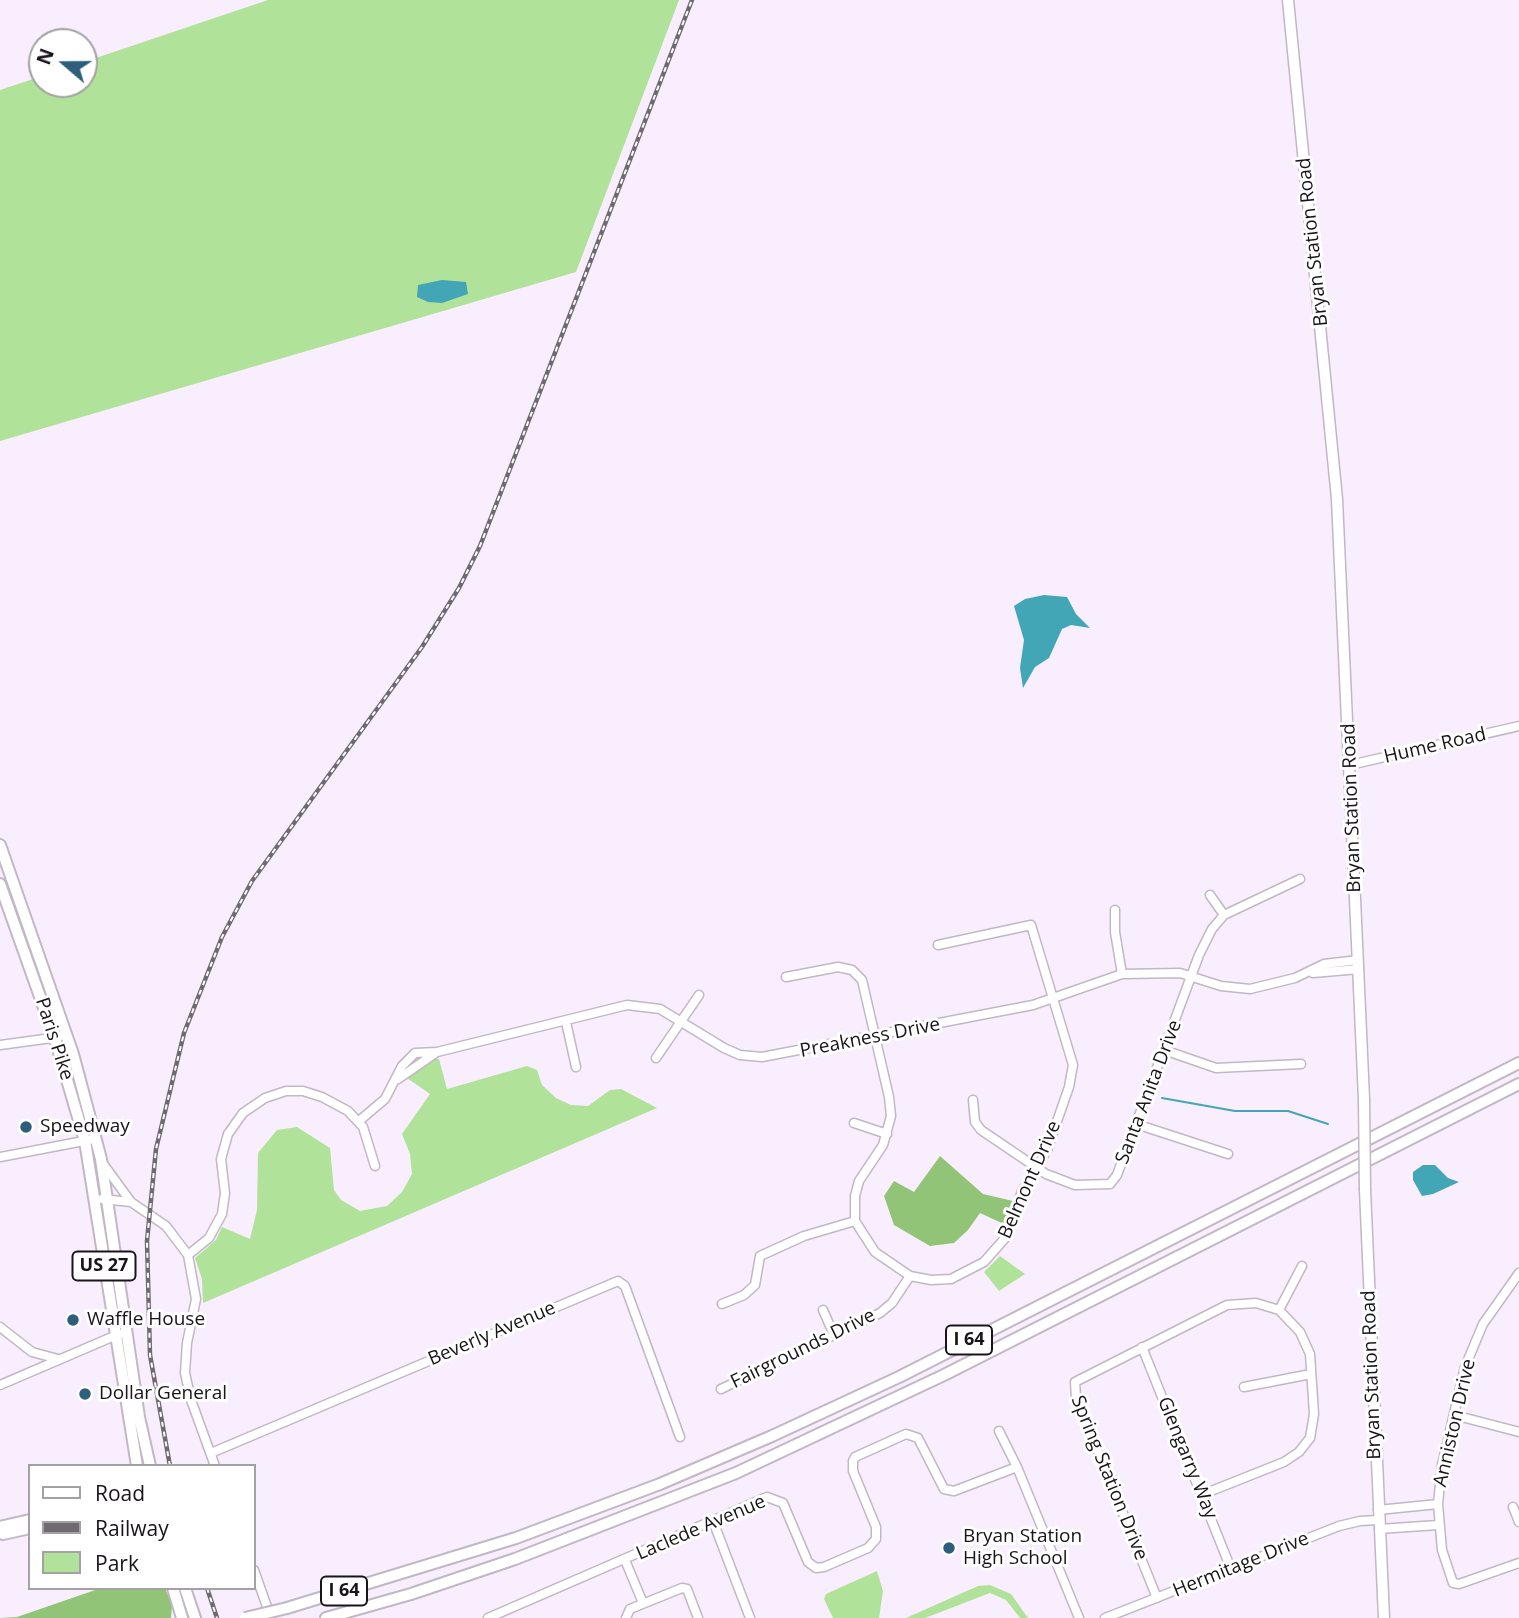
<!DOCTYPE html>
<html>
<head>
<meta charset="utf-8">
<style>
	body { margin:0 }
	#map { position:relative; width:1519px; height:1618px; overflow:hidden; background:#f8eefd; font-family:"Open Sans",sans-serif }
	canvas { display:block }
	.legend { position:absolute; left:28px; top:1464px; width:228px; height:126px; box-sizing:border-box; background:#fff; border:2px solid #a3a1a3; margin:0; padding:9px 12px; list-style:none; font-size:21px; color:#181419 }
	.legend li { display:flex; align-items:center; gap:14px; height:35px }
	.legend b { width:35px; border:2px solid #a3a1a3 }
	.north { position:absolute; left:28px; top:28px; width:70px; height:70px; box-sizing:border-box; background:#fff; border:2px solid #a3a1a3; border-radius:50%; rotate:290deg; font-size:19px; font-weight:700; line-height:28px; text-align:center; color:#181419 }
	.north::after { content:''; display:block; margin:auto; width:24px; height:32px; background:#2d5f7c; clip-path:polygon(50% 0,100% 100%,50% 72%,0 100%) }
</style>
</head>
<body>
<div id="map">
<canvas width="1519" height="1618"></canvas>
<ul class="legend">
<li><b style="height:9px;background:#fff"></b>Road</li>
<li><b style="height:9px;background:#6f6972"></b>Railway</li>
<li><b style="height:19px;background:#b1e299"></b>Park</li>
</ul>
<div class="north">N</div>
</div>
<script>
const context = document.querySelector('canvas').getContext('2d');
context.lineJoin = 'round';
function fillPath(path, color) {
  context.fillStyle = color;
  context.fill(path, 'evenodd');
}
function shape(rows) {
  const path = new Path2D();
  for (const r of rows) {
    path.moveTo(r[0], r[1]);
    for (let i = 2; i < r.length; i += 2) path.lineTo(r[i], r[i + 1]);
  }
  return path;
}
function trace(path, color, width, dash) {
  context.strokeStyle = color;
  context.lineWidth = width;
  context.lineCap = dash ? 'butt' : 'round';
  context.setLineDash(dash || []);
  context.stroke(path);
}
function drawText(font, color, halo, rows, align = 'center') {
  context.font = font + ' "Open Sans",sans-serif';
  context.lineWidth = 6;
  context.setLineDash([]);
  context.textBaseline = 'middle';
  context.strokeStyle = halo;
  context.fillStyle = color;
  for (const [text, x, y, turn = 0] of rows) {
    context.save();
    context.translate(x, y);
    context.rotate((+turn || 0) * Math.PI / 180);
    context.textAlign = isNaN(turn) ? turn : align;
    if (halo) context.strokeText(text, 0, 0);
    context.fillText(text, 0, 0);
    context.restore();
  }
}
fillPath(shape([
	[268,0,679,0,576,272,0,441,0,90,42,76,42,84,84,84,84,62],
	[434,1059,439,1059,447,1089,527,1066,537,1070,542,1085,556,1098,571,1105,588,1106,610,1090,621,1089,657,1108,203,1303,202,1279,195,1258,216,1240,222,1227,250,1239,257,1210,258,1153,277,1130,297,1127,330,1148,334,1190,341,1200,360,1211,387,1206,402,1192,412,1174,410,1154,402,1134,430,1094,407,1078],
	[1000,1256,1025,1274,999,1291,984,1272],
	[877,1571,883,1591,879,1618,833,1618,824,1599,826,1594],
	[990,1585,1011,1594,1028,1618,1020,1618,1006,1600,990,1593,925,1618,906,1618,978,1586]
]), '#b1e299');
fillPath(shape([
	[940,1156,983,1194,1013,1201,1006,1225,980,1213,968,1230,954,1243,930,1246,894,1225,884,1196,894,1181,914,1192],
	[101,1588,165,1588,172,1605,171,1618,0,1618,17,1617]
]), '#91c477');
fillPath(shape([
	[442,280,466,282,468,294,442,303,428,302,417,297,418,285],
	[1044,595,1067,597,1076,614,1090,628,1071,625,1062,629,1049,658,1035,667,1023,688,1020,668,1024,640,1014,606,1025,599],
	[1423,1165,1435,1165,1448,1178,1459,1182,1433,1194,1422,1196,1413,1180,1413,1172]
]), '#42a6b6');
trace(shape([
	[1162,1098,1235,1111,1288,1111,1328,1124]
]), '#42a6b6', 2);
const minor = shape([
	[1350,765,1519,726],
	[1210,895,1224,915],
	[1115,910,1115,932,1122,974],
	[1313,973,1359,969],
	[786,977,838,967,852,970,862,980,889,1097,891,1116,883,1145,859,1181,855,1196,855,1221,875,1252,910,1276,931,1280,951,1279,984,1262,1007,1236,1022,1191,1047,1150,1069,1087,1073,1065,1031,925,938,945],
	[566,1022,576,1067],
	[0,1045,59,1037],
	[1164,1050,1216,1068,1301,1064],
	[656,1058,699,995],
	[398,1079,437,1052],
	[973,1100,975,1122,981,1130,1046,1174,1075,1185,1110,1184,1117,1175,1199,955,1212,929,1224,915,1300,879],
	[359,1121,385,1099,402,1066,415,1053,437,1052,627,1005,660,1009,724,1048,740,1055,762,1057,1033,1005,1122,974,1180,973,1221,986,1250,989,1295,978,1324,964,1358,960],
	[854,1123,887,1134],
	[1136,1124,1228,1154],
	[0,1157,89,1140],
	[104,1165,131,1202,166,1226,188,1255,196,1299,187,1343,185,1373,191,1400,215,1466],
	[102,1199,131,1202],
	[188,1255,209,1238,222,1214,225,1193,221,1159,228,1134,243,1113,265,1098,286,1091,303,1091,322,1097,348,1111,363,1127,375,1166],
	[1519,1273,1483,1324,1465,1367,1442,1465,1438,1504,1442,1550,1453,1583,1459,1584,1519,1563],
	[722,1304,744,1295,755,1285,760,1256,804,1236,855,1221],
	[823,1310,834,1335],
	[1279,1310,1302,1266],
	[0,1327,32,1352,58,1359],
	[1142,1347,1231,1569],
	[0,1385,119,1334],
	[1244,1387,1311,1374],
	[721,1389,880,1313,892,1303,910,1276],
	[1454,1415,1519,1432],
	[999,1431,1017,1467,1079,1618],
	[211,1453,618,1281,625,1286,680,1437],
	[1513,1507,1519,1522],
	[1378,1510,1438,1504],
	[713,1521,750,1618],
	[1379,1529,1438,1525],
	[625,1560,643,1603],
	[254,1570,271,1618],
	[1157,1598,1076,1397,1075,1382,1227,1305,1256,1303,1279,1310,1300,1332,1310,1354,1314,1414,1310,1438,1299,1452,1284,1462,1201,1495],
	[488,1618,767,1497,783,1503,808,1562,816,1568,824,1567,868,1548,876,1539,876,1527,853,1471,853,1461,855,1457,906,1434,918,1438,944,1489,954,1491,1017,1467],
	[626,1618,630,1609,682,1588,687,1589,698,1618],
	[1105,1618,1339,1526,1360,1521,1378,1520]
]);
const major = shape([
	[1288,0,1337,499,1364,1099],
	[1365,1190,1384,1618]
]);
const highway = shape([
	[0,845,73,1054,101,1159,139,1417,150,1466],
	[0,884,55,1039,85,1141,137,1466],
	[0,1527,30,1520],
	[3,1534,30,1528],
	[173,1588,182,1618],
	[185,1588,195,1618],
	[287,1608,516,1538,660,1484,772,1436,899,1377,1519,1063],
	[326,1618,411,1594,515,1559,736,1473,944,1375,1519,1084]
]);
trace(minor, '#c1b7c5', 11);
trace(major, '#c1b7c5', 13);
trace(highway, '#c1b7c5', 14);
trace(minor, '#fff', 8);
trace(major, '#fff', 10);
trace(highway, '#fff', 10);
const rail = shape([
	[170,1466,150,1355,147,1241,156,1149,184,1033,222,937,252,881,422,647,459,588,480,546,692,0],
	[207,1588,217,1618]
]);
trace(rail, '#6f6972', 4.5);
trace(rail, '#fff', 2, [5]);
const majorBridge = shape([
	[1364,1099,1365,1190]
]);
const highwayBridge = shape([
	[245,1618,287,1608]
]);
trace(majorBridge, '#c1b7c5', 13, []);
trace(highwayBridge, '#c1b7c5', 14, []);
trace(majorBridge, '#fff', 10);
trace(highwayBridge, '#fff', 10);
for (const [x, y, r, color] of [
	[26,1127,7,"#2d5f7c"],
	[73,1320,7,"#2d5f7c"],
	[85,1394,7,"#2d5f7c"],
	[949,1548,7,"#2d5f7c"]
]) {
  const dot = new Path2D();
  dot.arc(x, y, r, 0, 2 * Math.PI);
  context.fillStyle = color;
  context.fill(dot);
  trace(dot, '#fff', 2.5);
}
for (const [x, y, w] of [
	[104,1266,63],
	[969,1340,46],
	[344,1591,46]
]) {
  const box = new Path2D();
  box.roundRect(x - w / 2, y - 14.5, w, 29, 5);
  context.fillStyle = '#fff';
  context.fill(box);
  trace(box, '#181419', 2);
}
drawText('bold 18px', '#181419', null, [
	["US 27",104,1266],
	["I 64",969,1340],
	["I 64",344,1591]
]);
drawText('19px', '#181419', '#fff', [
	["Bryan Station Road",1313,242,-96],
	["Hume Road",1435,746,-13],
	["Bryan Station Road",1352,808,-92],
	["Preakness Drive",870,1038,-11],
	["Paris Pike",54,1039,72],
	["Santa Anita Drive",1149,1092,-69],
	["Belmont Drive",1030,1180,-66],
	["Beverly Avenue",492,1334,-23],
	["Fairgrounds Drive",803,1349,-26],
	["Bryan Station Road",1372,1375,-92],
	["Anniston Drive",1455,1423,-77],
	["Glengarry Way",1187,1458,68],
	["Spring Station Drive",1109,1478,68],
	["Laclede Avenue",701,1528,-23],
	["Hermitage Drive",1241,1565,-22]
]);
drawText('19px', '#181419', '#fff', [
	["Speedway",40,1127],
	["Waffle House",87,1320],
	["Dollar General",99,1394],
	["Bryan Station",963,1537],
	["High School",963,1559]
], 'left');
</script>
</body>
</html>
